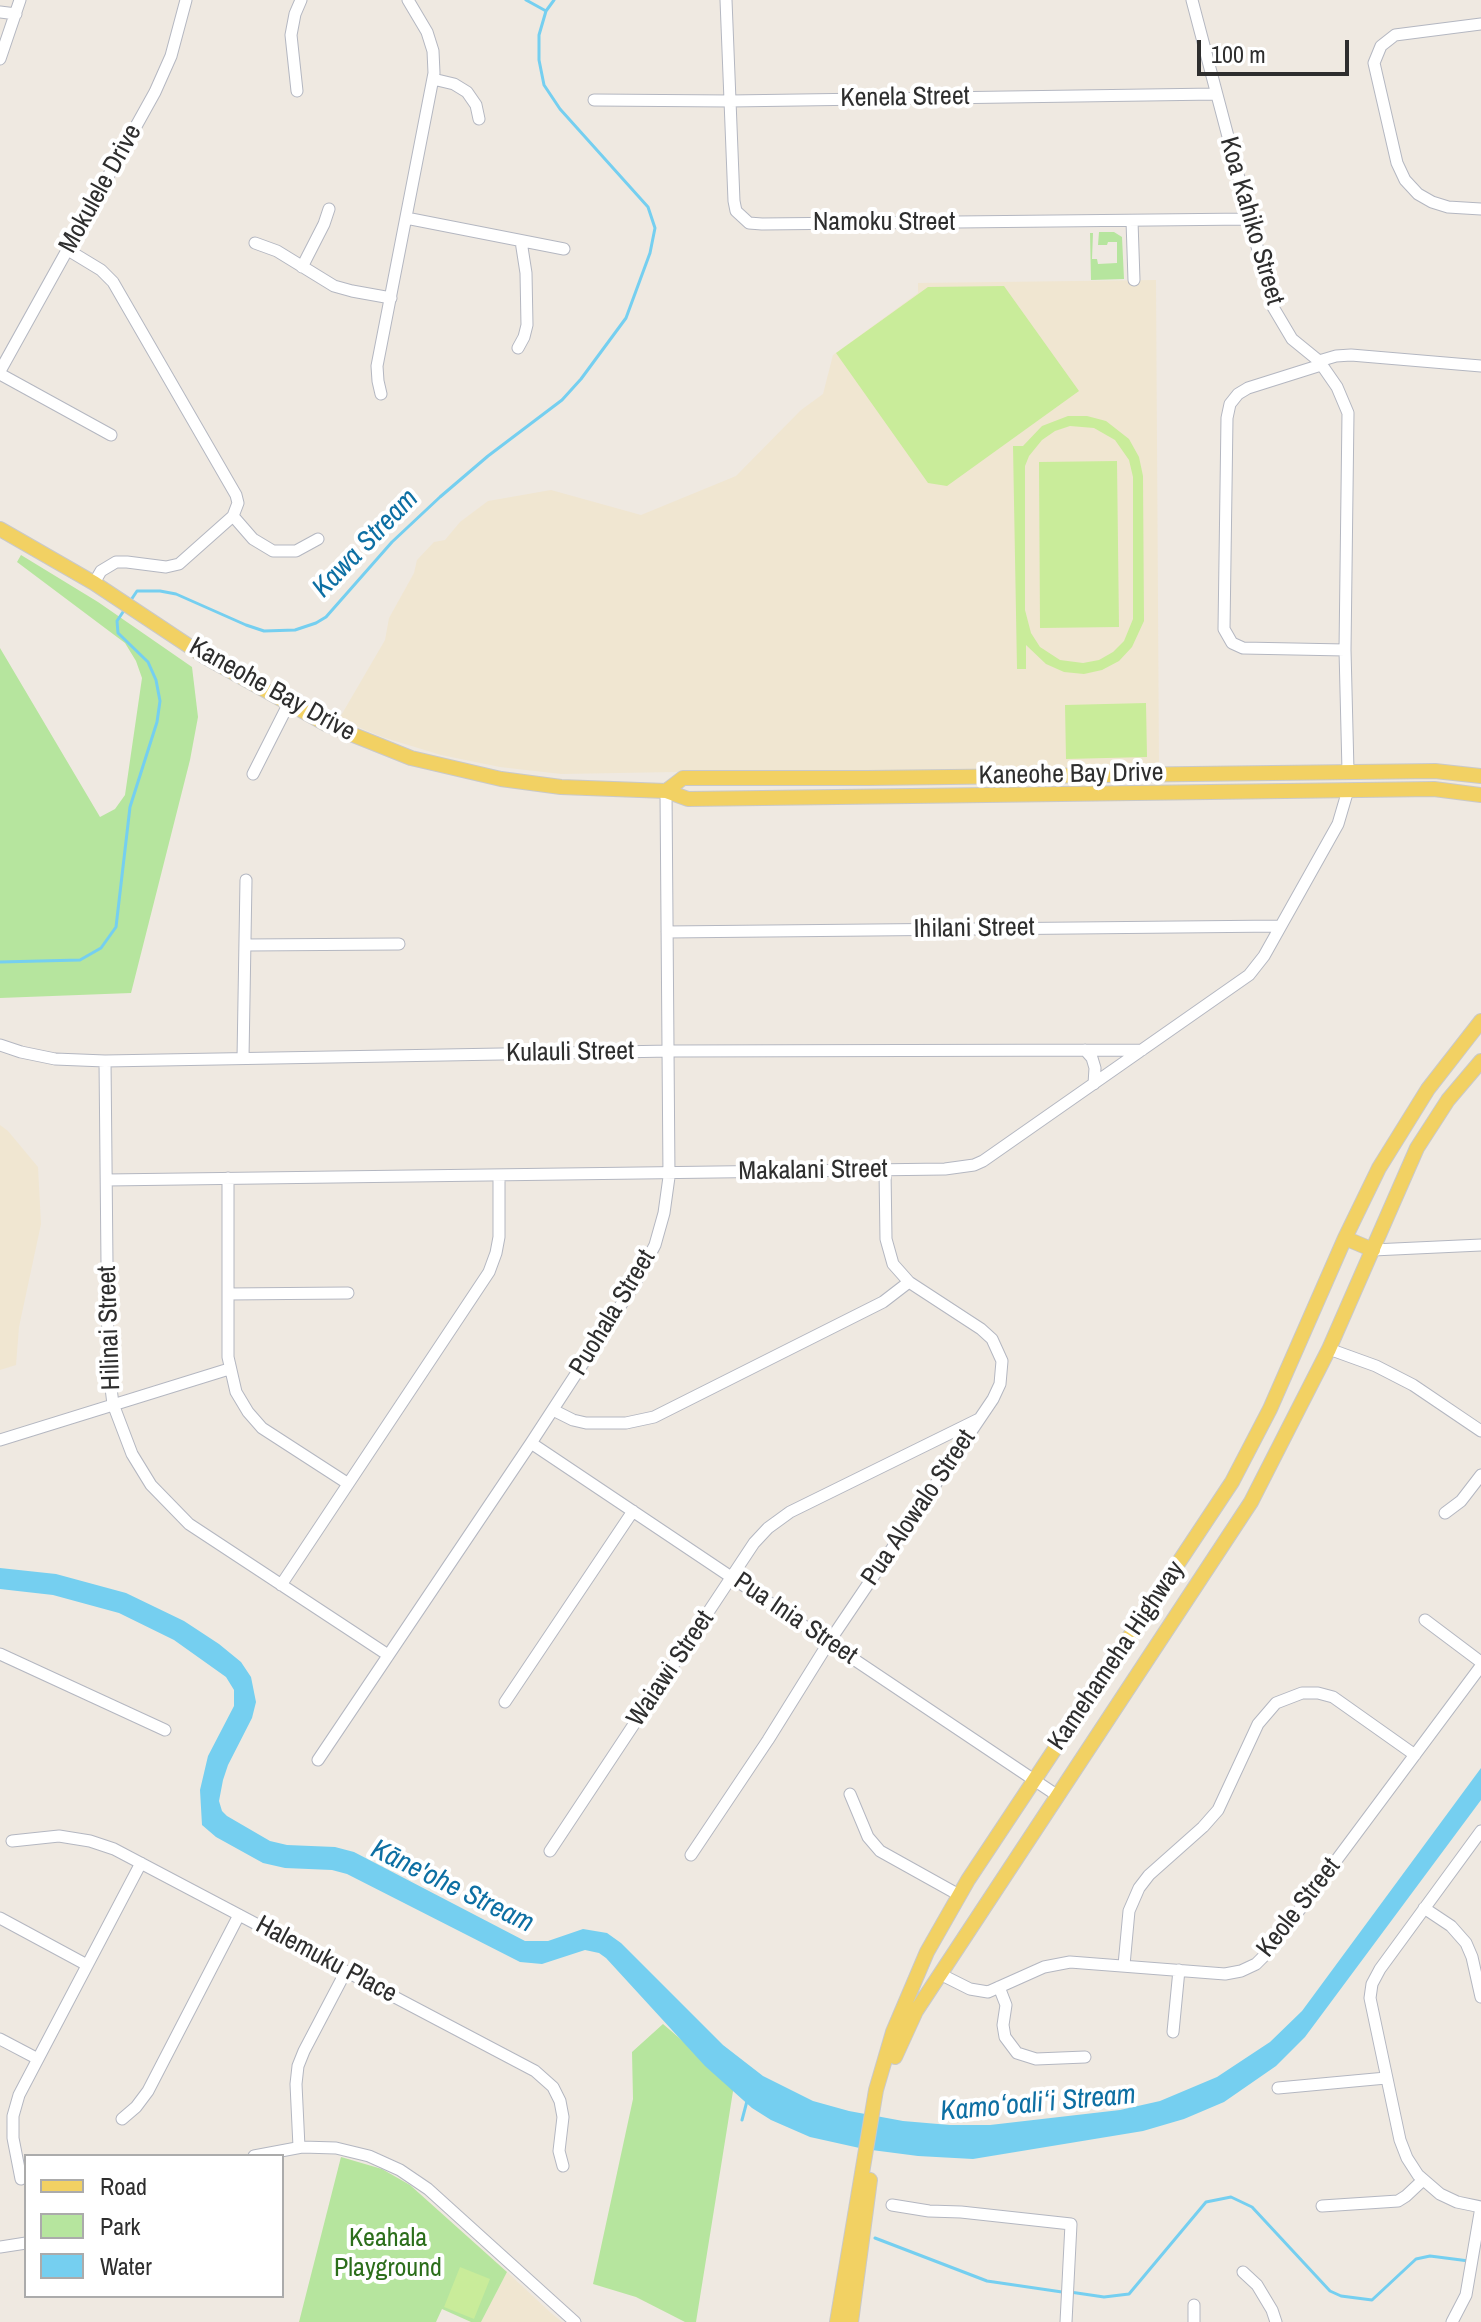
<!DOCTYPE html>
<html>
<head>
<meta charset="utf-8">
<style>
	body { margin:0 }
	#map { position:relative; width:1481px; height:2322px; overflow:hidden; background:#efe9e1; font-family:"Archivo Narrow",sans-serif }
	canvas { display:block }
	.legend { position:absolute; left:24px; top:2154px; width:260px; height:144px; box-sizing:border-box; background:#fff; border:2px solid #ababab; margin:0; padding:10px 14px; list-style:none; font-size:24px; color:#2e2e2e }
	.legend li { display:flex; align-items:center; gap:16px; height:40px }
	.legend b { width:40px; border:2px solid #ababab }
	.scale { position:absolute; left:1197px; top:40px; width:152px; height:36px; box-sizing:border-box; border:4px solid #2e2e2e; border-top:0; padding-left:10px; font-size:24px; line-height:28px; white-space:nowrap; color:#2e2e2e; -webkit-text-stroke:6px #fff; paint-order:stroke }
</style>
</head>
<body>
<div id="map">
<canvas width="1481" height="2322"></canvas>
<ul class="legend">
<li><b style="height:10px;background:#f2d163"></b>Road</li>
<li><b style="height:22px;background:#b6e59e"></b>Park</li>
<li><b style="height:22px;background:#75cff0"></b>Water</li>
</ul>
<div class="scale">100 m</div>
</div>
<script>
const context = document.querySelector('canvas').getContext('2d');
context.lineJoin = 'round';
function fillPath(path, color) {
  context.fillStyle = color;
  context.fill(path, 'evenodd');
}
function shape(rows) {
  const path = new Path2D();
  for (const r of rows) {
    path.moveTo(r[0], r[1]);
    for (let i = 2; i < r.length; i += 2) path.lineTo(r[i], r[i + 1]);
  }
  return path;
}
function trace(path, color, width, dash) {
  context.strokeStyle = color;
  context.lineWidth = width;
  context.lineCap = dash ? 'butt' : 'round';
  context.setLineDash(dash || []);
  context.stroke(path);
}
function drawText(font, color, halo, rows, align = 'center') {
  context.font = font + ' "Archivo Narrow",sans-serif';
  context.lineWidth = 8;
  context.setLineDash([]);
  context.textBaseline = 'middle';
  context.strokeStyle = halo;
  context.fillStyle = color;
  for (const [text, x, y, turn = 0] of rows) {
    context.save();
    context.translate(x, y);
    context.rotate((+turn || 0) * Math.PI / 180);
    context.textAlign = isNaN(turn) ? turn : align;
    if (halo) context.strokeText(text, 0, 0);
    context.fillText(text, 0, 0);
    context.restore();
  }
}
fillPath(shape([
	[1156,280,1159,767,1001,772,791,770,561,774,500,767,441,755,382,737,339,719,385,640,389,618,414,573,417,560,434,542,445,540,460,522,488,501,551,490,641,515,736,476,801,410,823,394,833,355,918,293,918,283],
	[0,1125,8,1131,38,1167,41,1224,19,1327,16,1365,0,1370],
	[507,2272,550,2312,562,2322,481,2322]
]), '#f0e6d1');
fillPath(shape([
	[1099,232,1114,232,1122,237,1124,279,1091,280,1090,233,1093,233,1092,259,1097,259,1098,264,1117,263,1117,242,1108,242,1107,245,1098,245],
	[21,555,98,602,192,667,198,717,190,760,131,993,0,998,0,648,100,817,115,809,125,795,142,678,136,661,125,643,17,562],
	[663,2024,734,2085,696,2322,685,2322,636,2297,593,2284,633,2099,632,2052],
	[341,2157,382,2169,410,2185,507,2272,481,2322,471,2322,442,2309,436,2322,299,2322]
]), '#b6e59e');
fillPath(shape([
	[1004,286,1079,391,947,486,928,483,836,353,928,287],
	[1068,416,1087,416,1106,421,1129,439,1139,457,1143,476,1144,621,1132,647,1119,661,1102,670,1084,674,1064,672,1046,664,1026,645,1026,669,1017,669,1013,446,1023,446,1042,426],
	[1070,426,1094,428,1115,440,1129,460,1133,477,1133,619,1124,641,1113,652,1099,660,1083,663,1060,660,1040,647,1031,633,1025,610,1025,466,1029,456,1042,440,1055,431],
	[1117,461,1119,627,1040,628,1039,462],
	[1146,703,1147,757,1066,759,1065,705],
	[460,2267,490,2279,474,2319,444,2307]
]), '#c9ec9a');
fillPath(shape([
	[0,1568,56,1574,126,1593,184,1621,219,1644,241,1662,251,1677,256,1702,252,1718,228,1765,223,1780,219,1801,222,1811,227,1816,270,1841,287,1845,335,1847,354,1852,525,1941,548,1941,583,1929,607,1933,621,1943,723,2045,763,2076,813,2101,849,2111,903,2121,950,2125,990,2125,1120,2110,1160,2101,1217,2077,1270,2042,1302,2011,1481,1768,1481,1800,1305,2037,1276,2066,1224,2102,1184,2119,1143,2131,973,2159,918,2156,864,2149,810,2137,771,2120,752,2108,705,2066,606,1958,599,1953,585,1950,542,1964,520,1962,347,1874,332,1870,285,1868,263,1863,216,1837,202,1825,200,1790,208,1756,234,1706,234,1690,226,1677,174,1640,119,1613,53,1595,0,1589]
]), '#75cff0');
trace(shape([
	[546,11,554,0],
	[129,603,137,591,160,591,176,594,246,625,264,631,295,630,316,623,326,617,392,542,440,497,488,456,562,400,581,379,626,318,650,253,655,228,648,207,560,109,544,85,539,60,539,35,546,11,526,0],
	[0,962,80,960,101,948,116,927,130,807,157,722,160,701,156,680,148,662,118,633,117,621,125,609],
	[742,2120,747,2101],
	[875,2238,987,2281,1062,2292],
	[1070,2292,1104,2297,1129,2294,1206,2202,1231,2197,1252,2207,1330,2291,1341,2296,1372,2300,1416,2259,1430,2256,1469,2261]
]), '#75cff0', 3);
const minor = shape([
	[726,0,734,201,736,211,749,223,762,224,1249,219],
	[1192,0,1273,307,1292,339,1319,361,1337,387,1348,413,1345,650,1348,771],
	[0,12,16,14],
	[1481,24,1395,35,1381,46,1374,63,1397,163,1405,180,1418,194,1432,202,1448,207,1481,209],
	[0,59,20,0],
	[433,79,454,84,467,92,476,105,479,119],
	[297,91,291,35,295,14,301,0],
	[594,100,730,101,1216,94],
	[406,218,564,249],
	[1132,221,1134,280],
	[255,243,277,251,334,286,352,291,391,298],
	[68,250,101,270,113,282,236,495,238,503,233,516,179,564,166,567,127,562,116,562,101,571,94,583],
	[302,267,324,224,329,209],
	[518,348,524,337,527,325,526,273,521,241],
	[1319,361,1336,356,1351,355,1481,366],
	[1321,365,1248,388,1238,394,1230,404,1227,418,1224,629,1232,643,1243,648,1345,650],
	[0,371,155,92,171,56,186,0],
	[0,374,111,435],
	[381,394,378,381,377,366,434,73,433,51,427,32,408,0],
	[233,516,253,539,273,551,296,551,318,539],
	[253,774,288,705],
	[667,932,1280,926],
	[246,945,399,944],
	[0,1045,21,1052,55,1059,105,1061,671,1051,1142,1050],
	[1085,1050,1092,1058,1095,1068,1094,1084],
	[243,1058,246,880],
	[105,1061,108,1364,113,1404,132,1454,151,1485,189,1524,388,1655],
	[228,1178,228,1357,236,1392,248,1412,262,1428,347,1483],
	[107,1180,945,1169,974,1165,983,1161,1249,975,1264,956,1338,824,1348,790],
	[1373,1250,1481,1245],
	[228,1294,348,1293],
	[1329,1349,1376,1366,1413,1385,1481,1431],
	[553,1410,573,1420,586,1423,626,1423,654,1417,883,1302,909,1282],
	[0,1440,229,1369],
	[531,1443,1058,1796],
	[1445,1513,1461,1501,1481,1475],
	[281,1585,489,1272,496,1253,499,1237,499,1175],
	[1425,1620,1481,1662],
	[0,1654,165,1730],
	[505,1702,633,1511],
	[318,1760,531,1443,634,1285,655,1245,664,1213,669,1177,666,791],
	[850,1794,868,1837,880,1851,959,1895],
	[1481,1831,1380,1969,1372,1984,1370,1998,1400,2140,1407,2158,1418,2175,1440,2194,1457,2202,1481,2207],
	[12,1841,59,1836,90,1841,114,1849,535,2071,553,2087,560,2101,563,2117,559,2151,563,2166],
	[550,1851,754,1543,768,1528,790,1512,979,1419],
	[691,1855,768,1740,829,1642,993,1399,1000,1384,1002,1361,992,1339,981,1329,909,1282,893,1264,886,1239,885,1170],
	[1424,1908,1451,1926,1466,1943,1472,1957,1481,1997],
	[0,1918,87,1965],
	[1124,1965,1129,1911,1139,1888,1149,1875,1203,1827,1218,1810,1258,1724,1276,1703,1302,1693,1318,1693,1333,1697,1415,1755],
	[940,1974,970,1989,988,1992,1044,1967,1070,1962,1225,1974,1241,1971,1256,1964,1268,1952,1481,1666],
	[999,1987,1006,2005,1003,2025,1005,2037,1017,2053,1036,2059,1085,2057],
	[1173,2032,1179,1970],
	[0,2039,38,2059],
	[1278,2088,1386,2078],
	[122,2119,136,2107,148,2091,239,1915],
	[299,2147,296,2084,298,2066,304,2051,346,1971],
	[254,2156,302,2147,336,2148,369,2156,400,2170,428,2189,575,2322],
	[21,2179,13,2138,13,2116,19,2095,141,1863],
	[892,2205,929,2211,961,2212,1071,2224,1066,2322],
	[1322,2206,1398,2201,1406,2196,1423,2180],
	[0,2247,26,2243],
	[1243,2272,1257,2285,1272,2310,1276,2322],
	[1194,2322,1194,2305],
	[1452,2322,1466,2295,1481,2207]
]);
const major = shape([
	[0,529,94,583,207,658,326,724,411,758,501,779,561,787,666,791,688,799,1434,789,1481,795],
	[666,791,683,778,868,778,1435,771,1481,776],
	[1345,1238,1373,1250],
	[895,2057,916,2011,1251,1502,1329,1349,1417,1148,1448,1100,1481,1061],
	[837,2322,876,2090,893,2032,927,1952,968,1880,1232,1482,1270,1409,1345,1238,1379,1168,1428,1089,1481,1021],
	[851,2322,870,2180]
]);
trace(minor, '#b4b7c1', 13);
trace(major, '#c9c9c9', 16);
trace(minor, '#fff', 11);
trace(major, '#f2d163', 14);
drawText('26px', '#2e2e2e', '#fff', [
	["Kenela Street",905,98,-1],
	["Mokulele Drive",101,189,-61],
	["Koa Kahiko Street",1251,221,74],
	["Namoku Street",884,223],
	["Kaneohe Bay Drive",272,690,29],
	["Kaneohe Bay Drive",1071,775,-1],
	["Ihilani Street",974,929,-1],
	["Kulauli Street",570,1053,-1],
	["Makalani Street",813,1171,-1],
	["Puohala Street",613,1313,-59],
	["Hilinai Street",110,1328,-92],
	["Pua Alowalo Street",919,1508,-56],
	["Pua Inia Street",795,1619,34],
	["Kamehameha Highway",1117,1656,-56],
	["Waiawi Street",671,1669,-56],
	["Keole Street",1299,1908,-52],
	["Halemuku Place",326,1960,28]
]);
drawText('26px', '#2c6e1b', '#fff', [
	["Keahala",388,2239],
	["Playground",388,2269]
]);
drawText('italic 28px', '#0d6fa3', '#fff', [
	["Kawa Stream",366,544,-46],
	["Kāne'ohe Stream",452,1887,26],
	["Kamoʻoaliʻi Stream",1038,2104,-5]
]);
</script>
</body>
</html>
